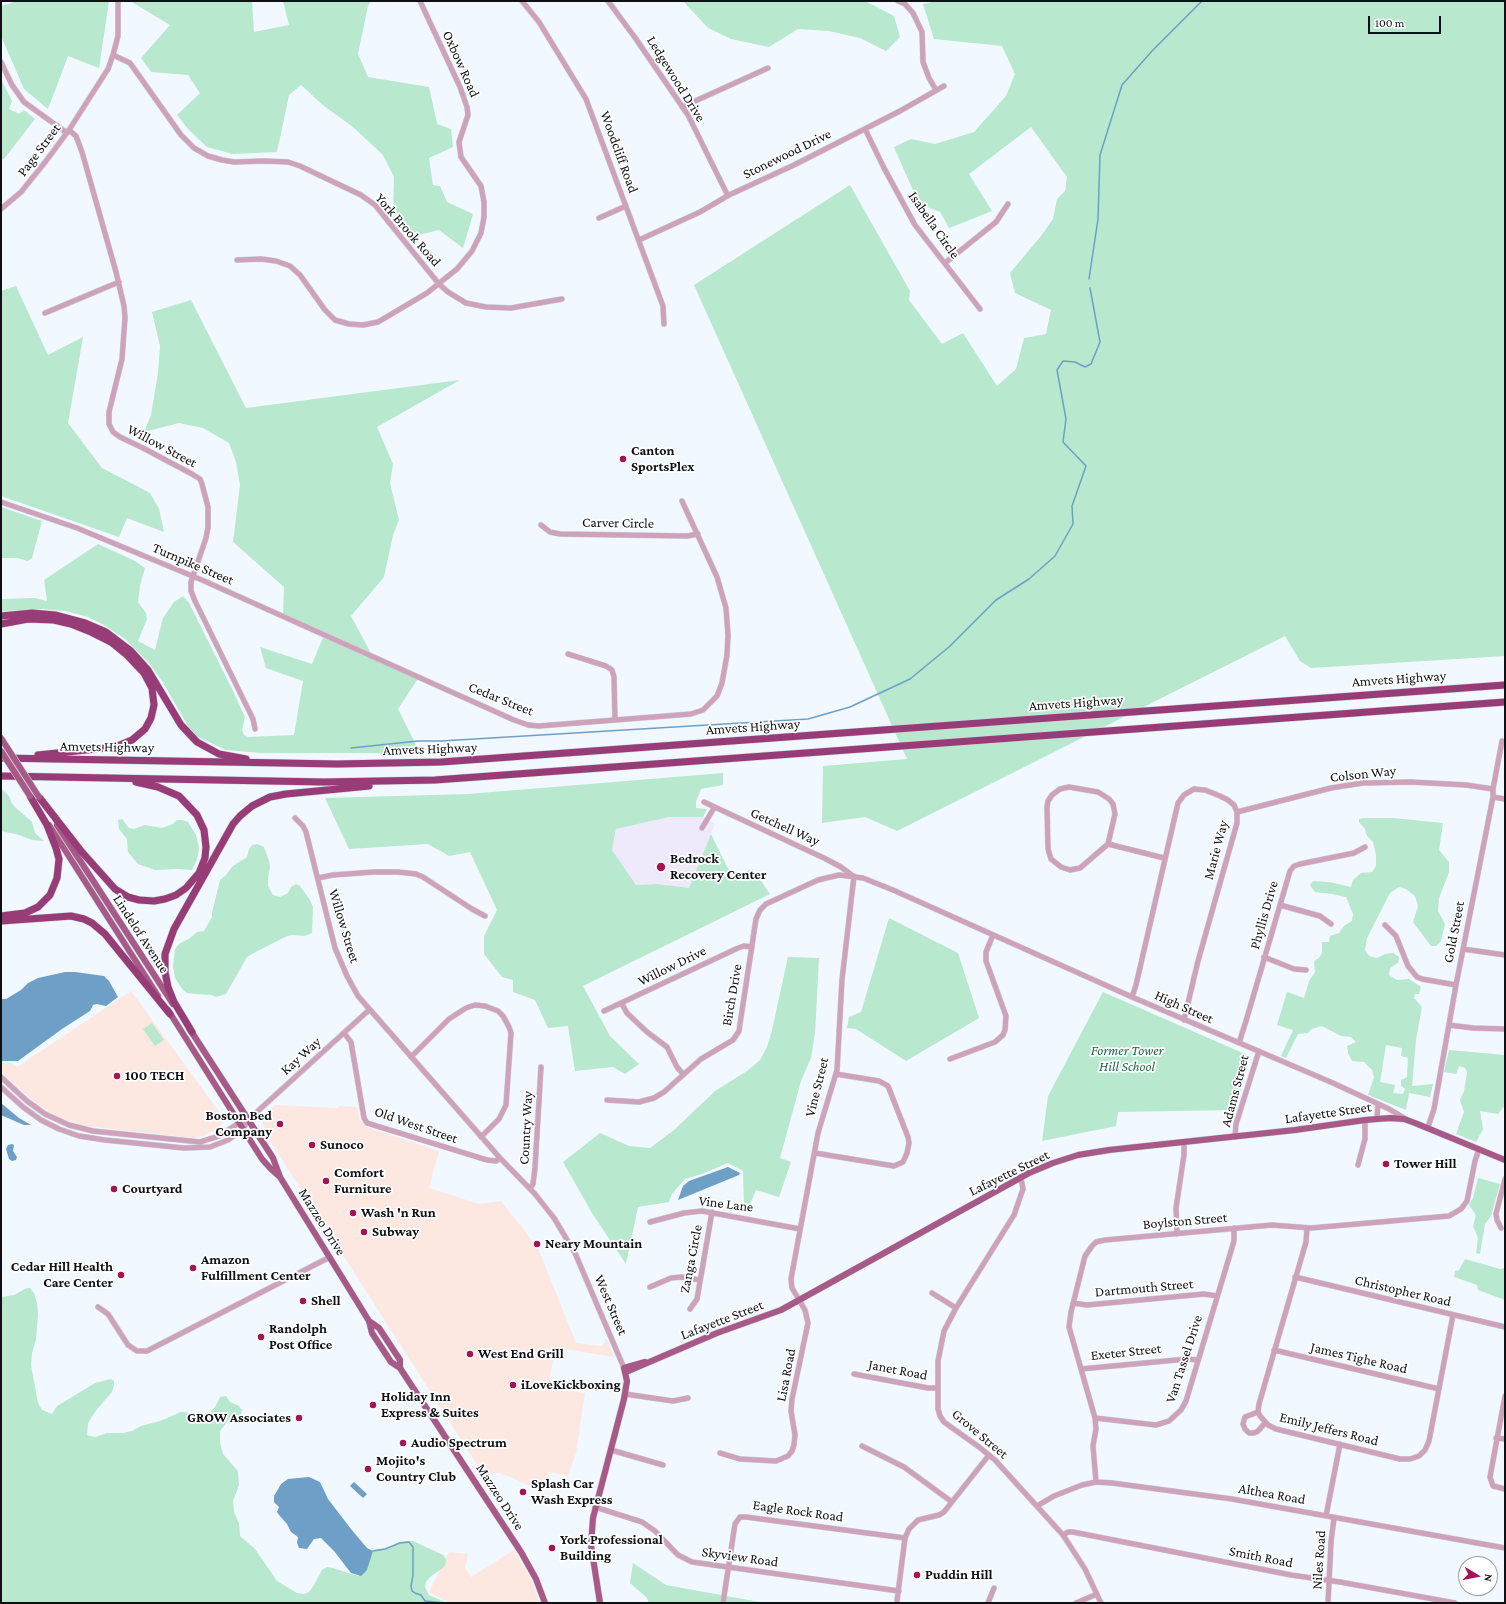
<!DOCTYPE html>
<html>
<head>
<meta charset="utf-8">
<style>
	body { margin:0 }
	#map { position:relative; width:1506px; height:1604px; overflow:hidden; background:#f1f8ff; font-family:"Crimson Pro",serif }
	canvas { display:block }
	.frame { position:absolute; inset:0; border:2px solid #0e1013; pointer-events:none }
	.north { position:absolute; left:1458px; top:1556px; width:40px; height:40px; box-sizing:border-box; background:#fff; border:1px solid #9f9fa1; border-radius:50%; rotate:100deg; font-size:11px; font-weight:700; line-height:16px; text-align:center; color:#0e1013 }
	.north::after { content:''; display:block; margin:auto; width:14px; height:18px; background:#a41353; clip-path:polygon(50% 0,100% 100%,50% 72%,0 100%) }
	.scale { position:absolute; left:1368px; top:16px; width:73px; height:18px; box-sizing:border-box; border:2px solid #0e1013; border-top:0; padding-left:5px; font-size:12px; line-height:14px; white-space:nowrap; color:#0e1013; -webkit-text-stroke:3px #fff; paint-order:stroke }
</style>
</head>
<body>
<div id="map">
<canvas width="1506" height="1604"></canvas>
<div class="frame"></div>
<div class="north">N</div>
<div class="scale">100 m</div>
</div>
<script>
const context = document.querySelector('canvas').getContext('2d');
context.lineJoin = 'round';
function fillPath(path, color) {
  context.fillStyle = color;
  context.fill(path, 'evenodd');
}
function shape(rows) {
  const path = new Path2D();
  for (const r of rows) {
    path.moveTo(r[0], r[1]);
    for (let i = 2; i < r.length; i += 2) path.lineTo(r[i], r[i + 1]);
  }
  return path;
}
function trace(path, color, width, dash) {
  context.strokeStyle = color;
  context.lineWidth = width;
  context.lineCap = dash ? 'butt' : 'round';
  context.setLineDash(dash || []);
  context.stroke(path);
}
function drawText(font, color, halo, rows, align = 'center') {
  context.font = font + ' "Crimson Pro",serif';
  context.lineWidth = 3.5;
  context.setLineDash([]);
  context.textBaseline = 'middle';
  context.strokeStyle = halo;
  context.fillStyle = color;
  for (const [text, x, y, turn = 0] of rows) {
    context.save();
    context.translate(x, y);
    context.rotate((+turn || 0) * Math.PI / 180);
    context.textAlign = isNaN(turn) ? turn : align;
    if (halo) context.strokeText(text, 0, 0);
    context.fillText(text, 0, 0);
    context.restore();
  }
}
fillPath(shape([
	[131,991,223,1117,223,1123,218,1129,203,1136,193,1138,86,1126,62,1119,40,1107,1,1072,1,1064,3,1063,11,1063,17,1067],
	[275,1105,337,1108,340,1106,357,1107,360,1120,367,1127,439,1151,429,1188,479,1204,501,1201,538,1248,576,1343,601,1346,605,1343,606,1338,614,1357,558,1348,555,1349,548,1388,585,1393,576,1453,568,1476,549,1472,541,1492,513,1478,499,1473,483,1474,270,1141,261,1121,263,1116],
	[514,1550,532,1581,540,1603,449,1603,429,1592,449,1552,468,1554,465,1568,471,1577]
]), '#fce8e1');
fillPath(shape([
	[669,817,703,817,715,824,689,889,657,884,636,885,612,850,616,829]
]), '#eeeafc');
fillPath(shape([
	[18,1,109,1,99,68,68,56,48,109,24,89,1,36,1,6],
	[130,1,252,1,254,32,289,25,283,1,371,1,368,6,358,54,368,77,429,87,437,124,451,129,453,147,429,158,433,185,440,186,447,202,473,214,463,248,439,230,415,236,393,213,394,177,383,155,353,127,324,106,301,85,289,95,277,152,233,154,207,147,188,129,177,115,200,93,188,75,151,72,141,58,170,25],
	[683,1,865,1,894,16,900,37,886,51,860,38,829,31,798,29,769,47,731,39,708,28],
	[938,1,1505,1,1505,656,1311,668,1300,661,1285,636,897,831,865,817,822,823,823,766,907,759,694,285,850,185,910,291,909,300,942,344,963,333,997,386,1016,369,1024,338,1046,334,1051,310,1015,293,1010,273,1041,236,1053,219,1057,199,1065,191,1067,177,1031,127,969,174,992,211,949,228,940,212,919,204,894,147,911,139,935,144,974,132,1006,96,1015,74,1002,46,934,39,923,4],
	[1,79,12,101,9,109,19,114,24,110,35,119,4,159,1,160],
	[16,286,48,355,83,337,68,423,102,468,150,493,159,509,164,532,127,518,119,537,1,496,1,291],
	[191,300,246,408,460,380,377,427,393,464,390,483,399,520,393,535,384,577,351,616,373,657,419,677,398,709,419,751,410,753,261,753,226,750,196,736,188,726,162,681,149,663,125,639,104,625,88,617,65,611,42,609,1,611,1,599,35,598,47,601,44,580,98,544,135,561,145,568,140,586,138,602,146,613,147,619,138,641,155,650,163,618,174,602,183,596,189,603,234,693,245,717,242,730,244,735,248,737,294,735,303,681,266,668,260,647,312,664,324,635,283,616,284,587,233,542,240,485,236,462,229,443,203,428,179,423,144,432,151,415,158,373,160,346,152,312],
	[1,507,42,521,32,558,28,561,17,558,1,558],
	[723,773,723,785,701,789,696,801,696,808,707,809,703,817,669,817,616,829,612,850,636,885,657,884,689,888,711,834,732,877,753,869,770,894,583,986,610,1036,639,1064,625,1074,613,1067,575,1071,568,1026,548,1028,535,1000,513,992,513,980,502,977,484,954,484,936,497,910,470,852,449,856,428,844,349,849,325,798,468,794],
	[1,788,9,796,11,802,15,807,32,822,35,833,44,841,32,840,16,834,1,831],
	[1363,818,1393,818,1443,823,1439,850,1449,862,1449,872,1439,898,1438,911,1445,924,1441,941,1436,946,1431,946,1413,922,1418,906,1415,896,1406,889,1399,887,1390,893,1367,938,1365,950,1369,956,1377,958,1385,954,1393,953,1399,957,1398,963,1390,968,1389,975,1397,980,1409,979,1421,987,1419,994,1415,994,1414,998,1422,1007,1416,1040,1412,1086,1433,1084,1430,1097,1409,1093,1406,1110,1368,1095,1374,1077,1372,1070,1364,1062,1352,1061,1348,1053,1347,1046,1356,1042,1351,1037,1341,1036,1322,1026,1312,1029,1308,1033,1298,1034,1286,1058,1281,1056,1293,1030,1277,1025,1287,992,1304,998,1309,981,1315,972,1314,961,1319,958,1322,953,1322,942,1329,942,1330,936,1339,933,1344,926,1352,921,1353,914,1346,897,1332,894,1315,892,1310,885,1313,881,1329,882,1351,887,1353,880,1361,873,1372,872,1376,866,1376,855,1373,842,1367,836,1365,829,1359,822,1359,819],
	[1386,1045,1402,1048,1401,1056,1408,1058,1407,1077,1401,1080,1401,1086,1405,1089,1403,1094,1393,1093,1395,1085,1380,1082],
	[122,819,129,828,134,829,145,825,162,828,173,824,177,820,182,820,188,822,196,835,199,848,197,860,192,870,177,869,155,870,138,864,128,852,127,839,119,829,118,820],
	[257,844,264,847,269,861,270,867,268,878,268,886,273,895,280,897,288,893,291,887,296,884,300,886,310,900,313,907,312,933,305,936,292,935,287,936,252,954,247,957,226,994,216,997,211,995,195,994,187,993,183,990,175,978,173,966,175,949,179,944,190,938,197,932,204,931,212,917,212,913,220,880,226,875,233,866,247,857,249,849,252,845],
	[889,918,958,953,979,1018,906,1061,856,1029,847,1028,849,1017,861,1012],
	[788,957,819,958,815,1033,811,1058,801,1081,780,1158,791,1162,779,1197,756,1190,750,1204,744,1206,743,1171,728,1163,702,1174,685,1179,672,1194,669,1202,638,1207,626,1264,592,1213,563,1162,600,1133,629,1146,650,1148,674,1130,715,1091,747,1071,760,1060,767,1047,772,1030],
	[1103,992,1245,1054,1248,1058,1248,1064,1235,1110,1118,1112,1116,1126,1042,1141,1048,1096],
	[152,1023,164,1040,155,1046,143,1029],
	[1449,1050,1505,1055,1505,1105,1498,1114,1480,1111,1483,1129,1476,1142,1456,1134,1464,1112,1460,1100,1464,1091,1467,1072,1465,1068,1459,1066,1456,1074,1444,1072],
	[1478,1178,1500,1184,1491,1216,1485,1224,1480,1254,1476,1253,1478,1238,1473,1226,1476,1215,1469,1205,1473,1198],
	[1465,1259,1500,1269,1505,1268,1505,1300,1478,1290,1477,1285,1454,1277,1455,1271,1459,1270],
	[27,1288,30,1288,34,1293,37,1303,38,1315,36,1339,32,1353,31,1365,38,1403,42,1410,52,1414,57,1406,72,1397,95,1383,111,1379,114,1381,114,1385,112,1392,97,1409,88,1423,87,1435,95,1437,107,1433,123,1433,132,1431,141,1426,160,1421,181,1412,203,1414,210,1412,215,1407,220,1397,226,1396,230,1402,239,1406,242,1410,241,1414,228,1420,224,1426,220,1431,220,1442,223,1454,238,1471,239,1485,233,1501,234,1512,239,1523,240,1536,255,1549,277,1581,297,1593,304,1594,309,1592,314,1585,322,1570,327,1567,333,1568,358,1576,367,1570,371,1554,375,1549,388,1548,399,1542,408,1541,413,1541,443,1555,446,1559,446,1563,444,1567,430,1577,426,1582,425,1587,429,1595,447,1603,1,1603,1,1297,14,1295],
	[633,1563,666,1585,765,1603,649,1603,647,1598,630,1583]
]), '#b8e8cd');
fillPath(shape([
	[65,972,75,972,104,976,109,981,118,997,106,1006,97,1004,93,1005,90,1011,62,1029,18,1061,1,1061,1,999,6,999,21,990,28,983,38,978],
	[1,1103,19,1118,31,1125,24,1125,1,1115],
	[12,1144,14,1145,13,1151,17,1157,16,1160,12,1161,9,1159,6,1149,8,1145],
	[728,1167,740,1173,739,1175,678,1200,683,1186,689,1181],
	[309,1477,320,1482,328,1499,351,1529,367,1548,373,1551,367,1570,361,1576,351,1573,334,1551,321,1538,314,1539,307,1549,299,1548,297,1543,298,1537,291,1532,287,1524,279,1515,277,1512,279,1507,274,1502,274,1496,281,1484,288,1479],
	[354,1482,367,1494,363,1498,350,1486]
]), '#6ea0c7');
trace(shape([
	[1089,279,1098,219,1100,155,1122,85,1152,51,1202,1],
	[351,748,418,741,441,741,808,719,850,707,910,679,949,647,996,600,1029,579,1055,556,1073,524,1072,506,1086,466,1063,442,1066,419,1057,370,1063,361,1075,362,1085,367,1091,364,1100,342,1090,288],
	[373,1551,385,1549,400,1543,409,1542,413,1547,413,1575,411,1586,412,1591,415,1593,421,1595,425,1601,443,1603]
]), '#6ea0c7', 1.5);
const minor = shape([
	[522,1,539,22,586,99,663,306,664,324],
	[608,1,636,39,688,115,728,196],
	[898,1,905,4,913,13,922,32,923,62,929,78,936,90],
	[113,55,130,63,181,135,194,148,208,156,222,160,234,162,264,161,288,162,300,166,361,195,375,205,439,284,448,292,466,303,486,307,511,308,562,299],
	[1,62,12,85,24,102,67,133],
	[682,107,768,68],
	[865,129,884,168,915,225,980,309],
	[69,130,76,136,82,152,116,272,124,306,125,318,122,359,109,412,109,424,113,432,120,437,143,448,192,474,200,479,202,484,208,507,208,527,206,538,191,582,191,591,195,601,253,719,255,729],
	[1,209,21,192,46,161,69,130,108,69,113,55,118,36,118,1],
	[599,218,626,206],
	[639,240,700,212,729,195,794,165,900,111,944,86],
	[237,260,261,259,276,261,290,266,300,275,325,310,335,320,349,324,363,325,378,322,427,293,457,269,472,251,481,233,484,217,484,202,481,186,461,157,459,142,468,115,467,107,460,87,420,1],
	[945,263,996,222,1008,204],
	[45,313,119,282],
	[1,502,77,528,202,580,514,720,528,725,539,726,691,714,703,710,717,696,722,683,727,655,728,635,726,608,717,577,682,501],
	[541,525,550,532,560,534,687,536,698,534],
	[568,654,606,666,612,670,614,677,615,720],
	[1493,797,1505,799],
	[704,802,826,859,841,867,853,876],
	[1237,812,1331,788,1363,783,1411,782,1466,785,1493,789],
	[295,818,303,826,306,832,335,948,347,976,358,996,500,1158,535,1194,554,1218,575,1253,624,1368],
	[702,828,714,808],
	[1108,844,1115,814,1113,804,1109,799,1098,792,1069,787,1060,789,1052,795,1048,801,1047,807,1048,849,1051,859,1061,867,1070,870,1080,868,1108,844,1164,858],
	[318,878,333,875,374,872,398,872,416,874,423,877,472,909,485,916],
	[1280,905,1320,916,1331,924],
	[1385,925,1396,936,1408,966,1417,977,1422,979,1456,985],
	[1463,949,1505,955],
	[1264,957,1294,969,1306,970],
	[1132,997,1136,985,1178,803,1184,795,1194,789,1205,790,1220,796,1228,800,1234,805,1237,812,1237,823,1198,961,1184,1020],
	[622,1004,627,1013,647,1032,667,1047,677,1067,683,1074],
	[604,1011,738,948,744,946,752,947],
	[1449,1025,1473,1028,1505,1029],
	[344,1033,351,1042,364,1118,367,1123,487,1160,496,1161,500,1158],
	[1239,1043,1246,1021,1290,871,1294,866,1300,864,1354,853,1365,847],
	[411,1057,449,1019,466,1008,475,1005,485,1006,498,1011,503,1016,509,1027,511,1033,506,1105,499,1119,481,1137],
	[950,1059,995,1042,1003,1035,1005,1030,1006,1016,986,961,986,952,993,935],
	[1,1077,27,1101,45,1114,69,1125,93,1131,200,1142,219,1136,239,1123,248,1120],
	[1,1087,23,1107,41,1120,59,1129,79,1136,105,1140,184,1148,210,1147,228,1140,243,1129,248,1120,369,1010],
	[607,1100,639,1102,654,1098,664,1092,701,1059,733,1040,739,1031,740,1024,756,919,760,910,766,904,818,880,839,875,863,878,893,890,1132,997,1333,1083,1389,1109,1406,1119],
	[1377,1118,1378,1104],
	[1428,1127,1434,1109,1456,985,1493,797,1493,789,1502,741],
	[1235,1137,1236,1124,1259,1051],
	[815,1153,894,1166,903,1162,907,1153,909,1143,908,1137,888,1086,879,1081,836,1074],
	[1358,1165,1365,1139,1365,1120],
	[1020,1178,1022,1183,1023,1189,1014,1215,956,1308,944,1331,938,1361,938,1409,940,1416,944,1422,979,1447,995,1460,1063,1535,1085,1569,1101,1603],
	[530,1189,533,1184,535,1168,541,1067],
	[650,1222,684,1213,702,1211,800,1229],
	[1307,1228,1306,1242,1259,1404,1258,1412,1260,1416,1268,1425,1276,1429,1400,1459,1410,1459,1419,1456,1425,1450,1429,1441,1453,1315],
	[1501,1228,1497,1220,1496,1214,1505,1179],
	[1177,1234,1176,1208,1184,1155,1184,1142],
	[1295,1277,1505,1327],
	[650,1287,671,1278,681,1277,700,1280],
	[932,1293,956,1308],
	[1073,1303,1087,1305,1204,1294,1217,1296],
	[98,1307,108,1314,128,1345,137,1351,147,1351,330,1257],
	[690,1309,697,1299,712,1212],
	[1274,1350,1439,1389],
	[1081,1369,1187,1359,1198,1360],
	[854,1374,928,1388,937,1388],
	[625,1394,673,1401,688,1398],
	[1505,1396,1490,1477,1493,1486,1505,1489],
	[1258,1412,1245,1417,1243,1424,1245,1429,1249,1433,1254,1433,1258,1431,1265,1423],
	[1095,1418,1156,1425,1169,1421,1181,1410,1186,1401,1234,1241,1234,1228],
	[1496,1438,1505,1439],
	[862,1446,904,1467,952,1502],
	[611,1450,663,1465],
	[720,1453,740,1459,776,1461,788,1456,792,1451,794,1445,795,1435,791,1411,792,1399,808,1323,805,1310,792,1288,791,1279,818,1133,837,1070,842,980,854,876],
	[1096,1482,1093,1446,1096,1429,1095,1418,1069,1327,1071,1312,1085,1256,1092,1246,1096,1242,1105,1240,1272,1225,1311,1228,1449,1216,1461,1209,1467,1201,1475,1161,1479,1149],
	[1037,1506,1054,1496,1082,1485,1096,1482,1112,1483,1232,1499,1505,1548],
	[595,1507,642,1522,655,1531,678,1555,692,1562,899,1591],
	[1326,1516,1340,1444],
	[1063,1535,1068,1532,1073,1532,1291,1575,1340,1582,1455,1603],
	[897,1601,905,1538,909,1529,918,1520,939,1515,944,1512,989,1455],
	[723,1603,735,1524,740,1517,746,1517,905,1538],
	[988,1603,994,1588],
	[1076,1603,1097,1594],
	[1328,1603,1331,1542,1334,1518]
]);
const major = shape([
	[49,825,158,996],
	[57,825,173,1004],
	[168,1010,262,1159,271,1169,280,1177],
	[189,1028,273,1158,280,1177,369,1321,372,1333,391,1362,400,1368,521,1552,536,1579,545,1603],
	[369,1321,379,1328,400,1360,400,1368],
	[626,1372,717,1333,781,1310,1029,1173,1053,1163,1078,1155,1109,1150,1295,1130,1365,1120,1390,1118,1404,1119,1415,1123,1505,1160],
	[600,1603,591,1545,593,1518,624,1399,627,1381,624,1368,645,1362]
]);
const highway = shape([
	[1,616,32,613,55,615,85,623,106,632,131,651,148,670,181,725,197,742,219,754,246,759],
	[1,624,28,619,54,620,71,624,91,632,111,642,127,655,144,673,152,688,154,705,151,718,145,729,132,740,115,747,38,755],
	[1,758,337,764,441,762,1505,685],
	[1,776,324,782,435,780,1505,702],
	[39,797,81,851,115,889,128,897,139,900,154,901,165,899,176,895,186,888,199,873,205,858,206,847,204,830,197,815,179,796,158,787,136,782],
	[1,916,25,913,38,907,50,895,57,878,59,859,56,848,47,825,30,796],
	[1,921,71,916,84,919,92,923,105,934,170,1014],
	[192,1032,174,1002,168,987,165,972,165,954,174,929,233,824,240,816,252,806,270,797,286,794,369,786]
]);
trace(minor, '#cdd3d9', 6);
trace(major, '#cdd3d9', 7);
trace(highway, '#cdd3d9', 8);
trace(minor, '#cfa2bb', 5);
trace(major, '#a75988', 6);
trace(highway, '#973c76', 7);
const majorBridge = shape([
	[1,738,39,797],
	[1,751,30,796]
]);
trace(majorBridge, '#cdd3d9', 7, []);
trace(majorBridge, '#a75988', 6);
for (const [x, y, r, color] of [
	[623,459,4,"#a41353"],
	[661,867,5,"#a41353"],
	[117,1076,4,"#a41353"],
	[280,1124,4,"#a41353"],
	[312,1145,4,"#a41353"],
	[1386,1164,4,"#a41353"],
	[326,1181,4,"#a41353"],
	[114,1189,4,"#a41353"],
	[353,1213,4,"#a41353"],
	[364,1232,4,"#a41353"],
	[537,1244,4,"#a41353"],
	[193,1268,4,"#a41353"],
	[121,1275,4,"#a41353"],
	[303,1301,4,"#a41353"],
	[261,1337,4,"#a41353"],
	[470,1354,4,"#a41353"],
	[513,1385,4,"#a41353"],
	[373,1405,4,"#a41353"],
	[299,1418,4,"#a41353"],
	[403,1443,4,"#a41353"],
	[368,1469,4,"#a41353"],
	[523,1492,4,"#a41353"],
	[552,1548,4,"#a41353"],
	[917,1575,4,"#a41353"]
]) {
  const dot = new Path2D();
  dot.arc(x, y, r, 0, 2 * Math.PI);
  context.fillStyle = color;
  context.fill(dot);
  trace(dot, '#fff', 1.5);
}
drawText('14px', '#0e1013', '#fff', [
	["Oxbow Road",461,64,66],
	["Ledgewood Drive",676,79,58],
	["Page Street",39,150,-53],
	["Woodcliff Road",619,152,70],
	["Stonewood Drive",787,154,-26],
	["Isabella Circle",934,225,55],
	["York Brook Road",408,230,49],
	["Willow Street",162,446,28],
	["Carver Circle",618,523,1],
	["Turnpike Street",193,564,23],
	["Amvets Highway",1399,679,-4],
	["Cedar Street",501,699,22],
	["Amvets Highway",1076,703,-4],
	["Amvets Highway",753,727,-4],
	["Amvets Highway",107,747,1],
	["Amvets Highway",430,749,-2],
	["Colson Way",1363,774,-6],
	["Getchell Way",785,827,24],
	["Marie Way",1216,850,-75],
	["Phyllis Drive",1264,915,-74],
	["Willow Street",344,926,73],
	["Gold Street",1454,932,-79],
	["Lindelof Avenue",141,934,57],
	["Willow Drive",672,966,-26],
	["Birch Drive",732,995,-80],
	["High Street",1184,1007,24],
	["Kay Way",301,1056,-42],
	["Vine Street",817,1087,-76],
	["Adams Street",1235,1091,-75],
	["Lafayette Street",1328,1113,-8],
	["Old West Street",416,1125,19],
	["Country Way",526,1128,-87],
	["Lafayette Street",1009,1173,-26],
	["Vine Lane",726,1204,7],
	["Boylston Street",1185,1221,-5],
	["Mazzeo Drive",322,1222,58],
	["Zanga Circle",691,1259,-79],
	["Dartmouth Street",1144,1288,-5],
	["Christopher Road",1403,1291,13],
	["West Street",611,1305,67],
	["Lafayette Street",722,1320,-21],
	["Exeter Street",1126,1352,-6],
	["James Tighe Road",1359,1358,13],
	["Van Tassel Drive",1184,1359,-72],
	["Janet Road",898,1370,11],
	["Lisa Road",786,1375,-79],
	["Emily Jeffers Road",1329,1429,14],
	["Grove Street",980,1434,40],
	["Althea Road",1272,1494,10],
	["Mazzeo Drive",500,1497,57],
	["Eagle Rock Road",798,1511,8],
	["Skyview Road",740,1557,8],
	["Smith Road",1261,1557,11],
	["Niles Road",1319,1560,-86]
]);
drawText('bold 14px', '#0e1013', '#fff', [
	["Canton",631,451],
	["SportsPlex",631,467],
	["Bedrock",670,859],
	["Recovery Center",670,875],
	["100 TECH",125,1076],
	["Boston Bed",272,1116,"right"],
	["Company",272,1132,"right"],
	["Sunoco",320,1145],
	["Tower Hill",1394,1164],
	["Comfort",334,1173],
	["Furniture",334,1189],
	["Courtyard",122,1189],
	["Wash 'n Run",361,1213],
	["Subway",372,1232],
	["Neary Mountain",545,1244],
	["Amazon",201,1260],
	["Fulfillment Center",201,1276],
	["Cedar Hill Health",113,1267,"right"],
	["Care Center",113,1283,"right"],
	["Shell",311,1301],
	["Randolph",269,1329],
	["Post Office",269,1345],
	["West End Grill",478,1354],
	["iLoveKickboxing",521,1385],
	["Holiday Inn",381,1397],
	["Express & Suites",381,1413],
	["GROW Associates",291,1418,"right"],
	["Audio Spectrum",411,1443],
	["Mojito's",376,1461],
	["Country Club",376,1477],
	["Splash Car",531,1484],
	["Wash Express",531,1500],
	["York Professional",560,1540],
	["Building",560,1556],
	["Puddin Hill",925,1575]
], 'left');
drawText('italic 14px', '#206747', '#fff', [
	["Former Tower",1127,1051],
	["Hill School",1127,1067]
]);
</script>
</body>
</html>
